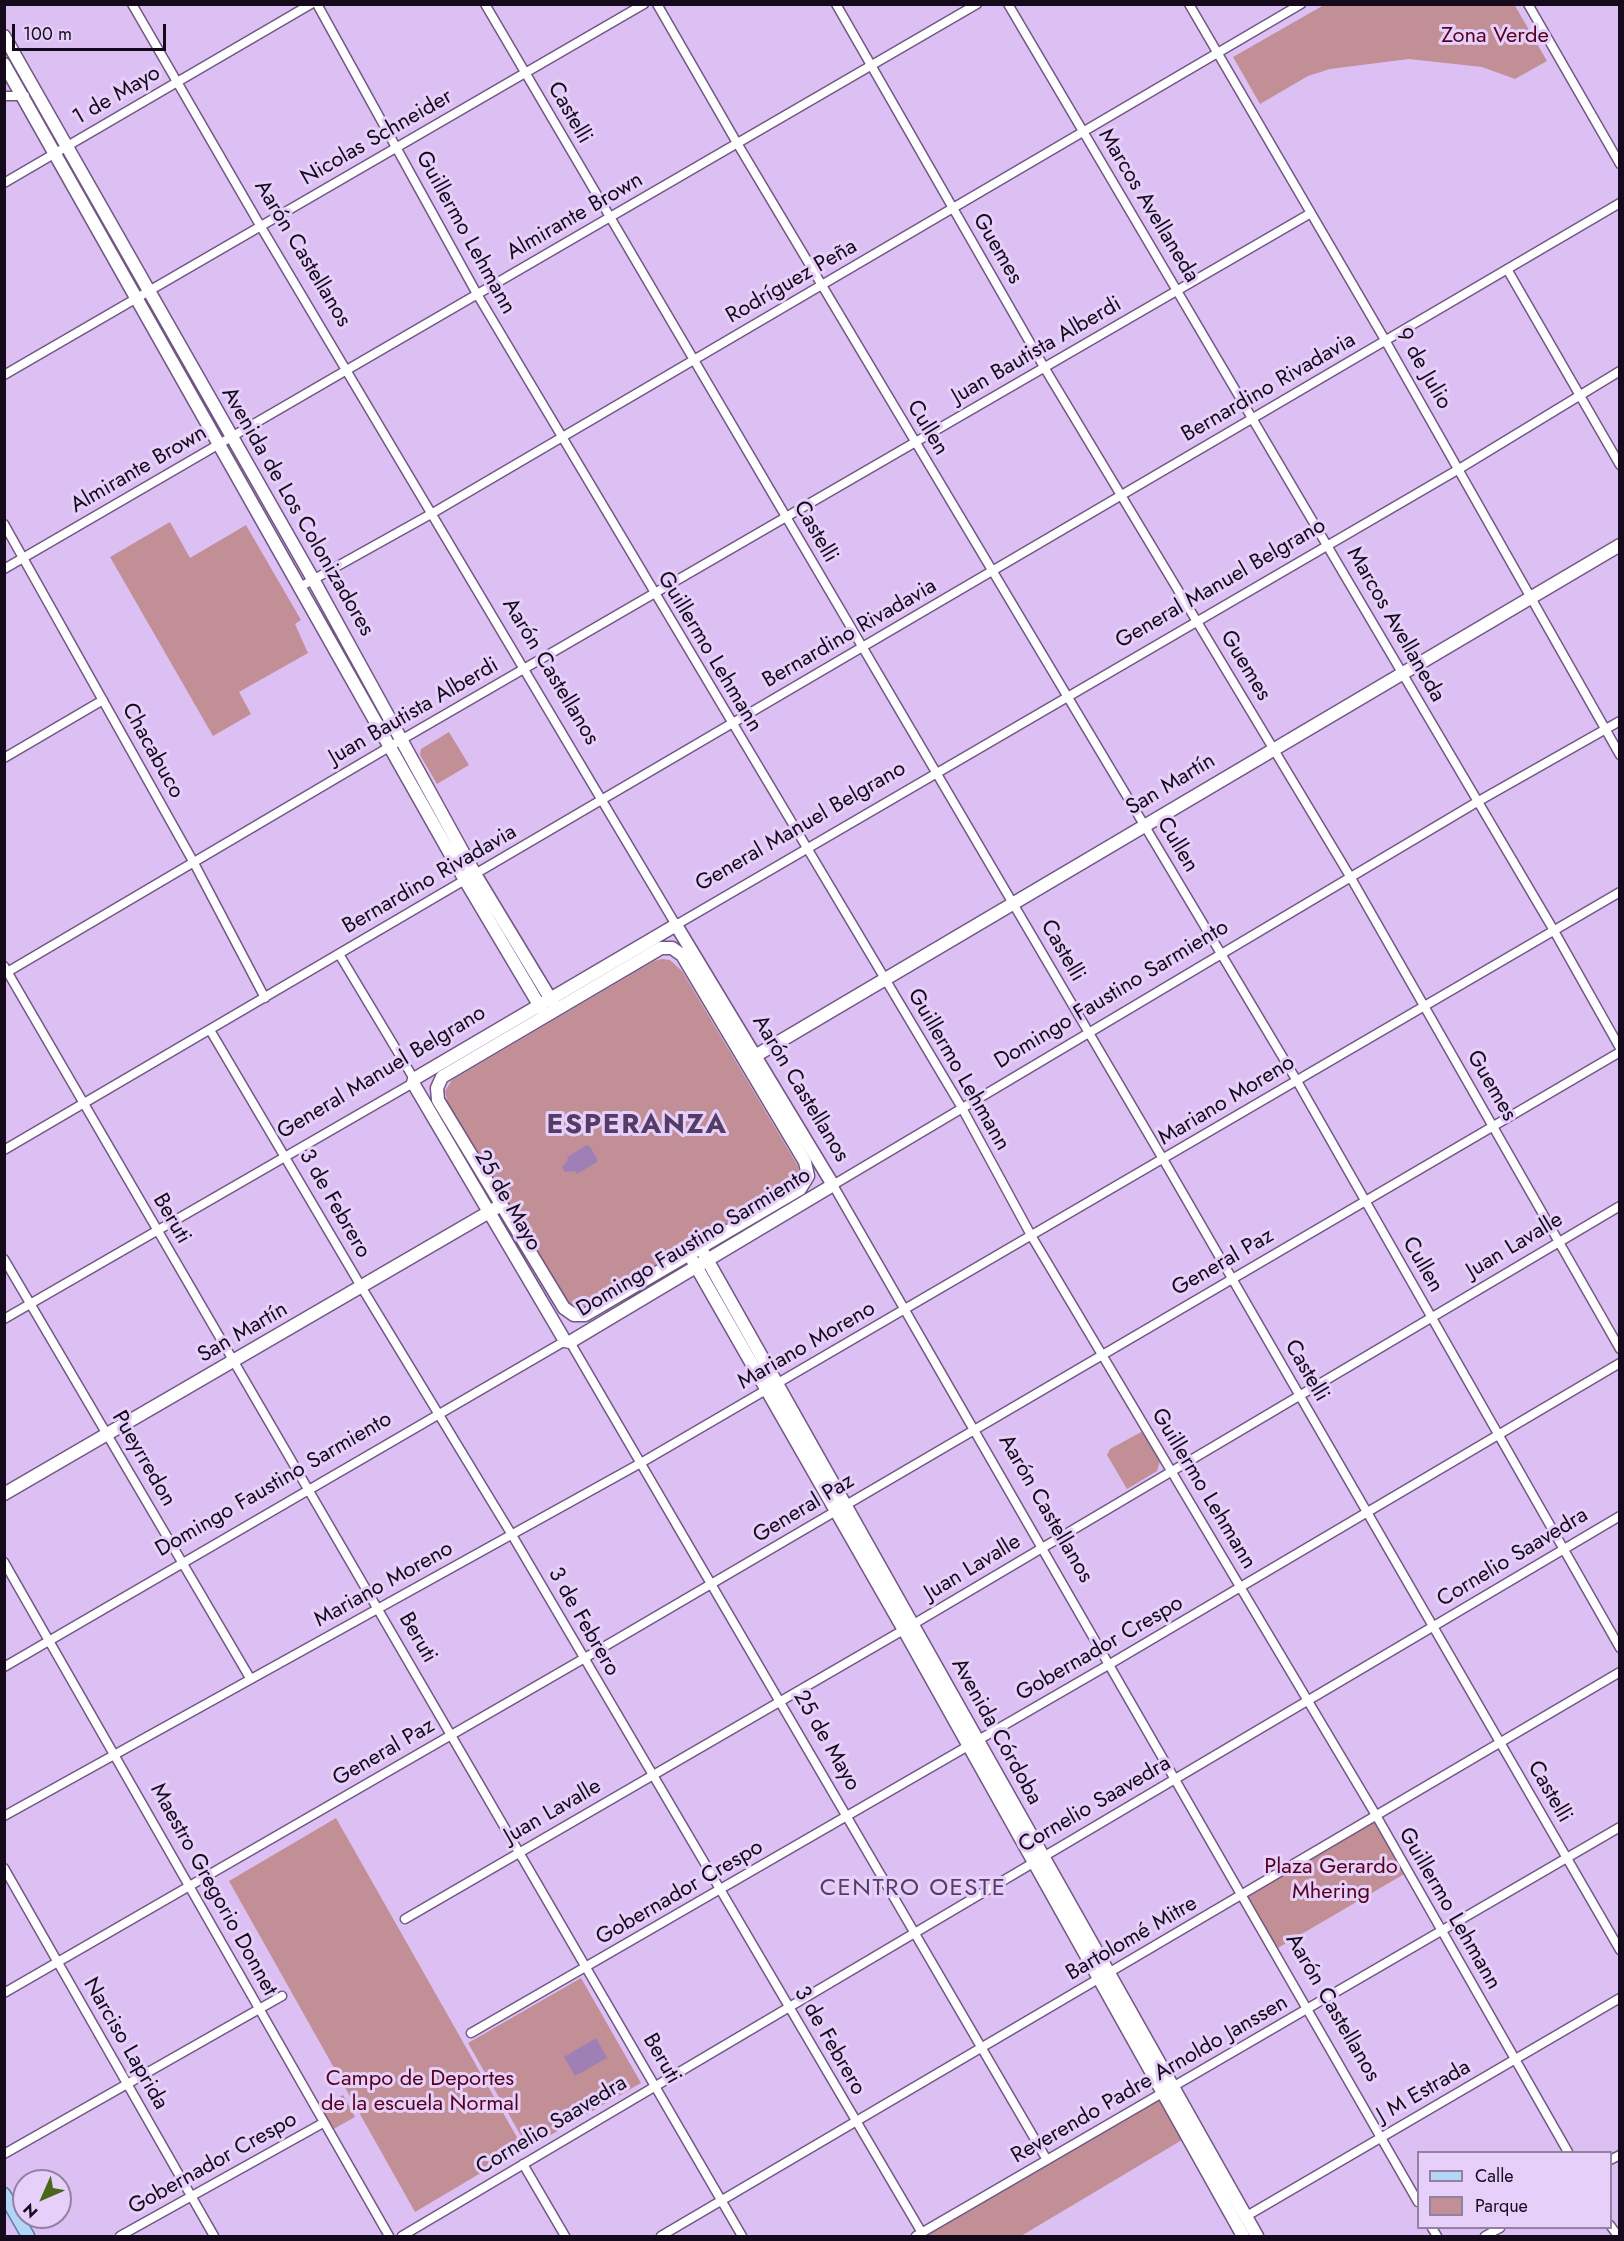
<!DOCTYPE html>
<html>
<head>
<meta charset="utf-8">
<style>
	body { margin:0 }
	#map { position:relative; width:1624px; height:2241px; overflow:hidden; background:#dcc0f3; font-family:Jost,sans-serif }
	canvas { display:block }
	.frame { position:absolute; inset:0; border:6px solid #140a1c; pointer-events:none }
	.legend { position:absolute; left:1417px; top:2151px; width:195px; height:78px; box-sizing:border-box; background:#e6d0f9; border:2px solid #9281a1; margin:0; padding:8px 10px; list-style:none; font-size:18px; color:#140a1c }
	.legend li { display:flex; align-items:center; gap:12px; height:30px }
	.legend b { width:30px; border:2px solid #9281a1 }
	.north { position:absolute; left:12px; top:2169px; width:60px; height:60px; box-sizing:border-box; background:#e6d0f9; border:2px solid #9281a1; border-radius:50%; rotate:225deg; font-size:16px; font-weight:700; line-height:24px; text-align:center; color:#140a1c }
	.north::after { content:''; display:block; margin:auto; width:21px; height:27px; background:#48671c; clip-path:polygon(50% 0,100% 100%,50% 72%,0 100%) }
	.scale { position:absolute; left:12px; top:24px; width:154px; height:27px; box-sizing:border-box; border:3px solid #140a1c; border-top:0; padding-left:8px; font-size:18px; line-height:21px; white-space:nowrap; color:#140a1c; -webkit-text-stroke:4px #e6d0f9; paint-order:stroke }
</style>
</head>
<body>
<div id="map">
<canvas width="1624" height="2241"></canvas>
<div class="frame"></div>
<ul class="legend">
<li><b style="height:8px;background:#b3d5f7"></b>Calle</li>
<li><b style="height:16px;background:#c28f96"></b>Parque</li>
</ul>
<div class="north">N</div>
<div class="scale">100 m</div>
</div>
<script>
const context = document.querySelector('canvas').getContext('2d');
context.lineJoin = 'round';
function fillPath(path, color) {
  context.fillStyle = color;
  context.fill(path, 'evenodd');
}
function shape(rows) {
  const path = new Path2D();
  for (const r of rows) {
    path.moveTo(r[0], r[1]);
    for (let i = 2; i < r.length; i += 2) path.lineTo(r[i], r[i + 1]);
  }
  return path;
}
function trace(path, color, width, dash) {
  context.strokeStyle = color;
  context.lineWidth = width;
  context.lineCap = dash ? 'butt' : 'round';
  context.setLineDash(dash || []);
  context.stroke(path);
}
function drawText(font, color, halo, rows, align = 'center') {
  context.font = font + ' Jost,sans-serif';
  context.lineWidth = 6;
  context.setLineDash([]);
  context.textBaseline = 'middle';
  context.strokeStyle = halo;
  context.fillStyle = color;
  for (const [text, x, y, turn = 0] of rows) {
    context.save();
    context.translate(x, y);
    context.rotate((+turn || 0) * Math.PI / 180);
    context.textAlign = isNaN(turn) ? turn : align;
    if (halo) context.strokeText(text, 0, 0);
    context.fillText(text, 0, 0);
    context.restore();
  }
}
fillPath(shape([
	[1514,4,1547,61,1515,79,1482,67,1409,59,1330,69,1308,76,1260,104,1233,57,1324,5],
	[170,522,190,558,246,525,301,620,295,624,308,653,239,692,251,714,213,736,110,557],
	[449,732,469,765,437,784,420,755,421,749],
	[662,959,670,960,682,971,798,1166,800,1179,796,1184,586,1310,578,1310,565,1300,448,1105,445,1091,452,1080,654,961],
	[1143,1431,1160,1461,1157,1471,1127,1489,1107,1455,1110,1449],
	[336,1818,523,2148,415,2212,229,1881],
	[1376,1819,1406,1873,1276,1949,1245,1896],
	[581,1978,641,2083,528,2148,468,2043],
	[343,2095,355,2117,330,2131,318,2109],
	[1157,2096,1182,2140,1021,2236,917,2236]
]), '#c28f96');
fillPath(shape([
	[587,1145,590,1147,597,1158,597,1162,577,1174,575,1171,565,1172,562,1167,568,1160,567,1157],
	[596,2038,607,2058,575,2076,564,2057]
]), '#9e80b6');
const street = shape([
	[132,4,261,227,676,925,1459,469,1620,371],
	[317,4,477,294,962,1108,1032,1237,1377,1817,1568,2152],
	[485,4,1163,1159,1620,1950],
	[657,4,737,143,1297,1081,1620,1648],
	[836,4,1044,367,1351,878,1620,1349],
	[1008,4,1553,929,1620,1048],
	[1189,4,1385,340,1620,755],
	[1528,4,1620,164],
	[4,96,25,96],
	[4,183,311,4],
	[1507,269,1620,465],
	[4,375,644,4],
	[4,524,194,863,265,998],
	[4,569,977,4],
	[300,587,431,514,1301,4],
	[4,758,103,700],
	[339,954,414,1079],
	[4,966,742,2236],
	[4,974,401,740,1311,213],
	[210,1030,362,1288,512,1535,922,2233],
	[4,1150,1620,203],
	[4,1259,250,1678],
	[4,1319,413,1083],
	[570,1342,1047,2160],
	[4,1562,389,2236],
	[4,1667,565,1341],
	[4,1816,639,1464,1620,892],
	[4,1868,214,2236],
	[405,1919,912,1625,1620,1206],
	[4,1993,583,1659,1620,1052],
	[471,2033,1110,1664,1620,1363],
	[4,2154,282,1996],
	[1610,2160,1620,2155],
	[523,2164,565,2236],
	[1418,2202,833,1185,1477,802,1620,721],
	[1245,2217,1620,1998],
	[1610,2225,1618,2236],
	[1432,2228,1437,2236],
	[120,2236,323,2123],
	[402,2236,1620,1516],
	[661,2236,1620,1672],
	[916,2236,1620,1827],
	[1485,2236,1500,2228]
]);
const secondary = shape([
	[4,36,314,581,475,874,556,1008],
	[4,64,465,880,545,1015],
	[676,925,833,1185,570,1342,565,1341,413,1083,414,1079,676,925],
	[661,948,672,948,682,955,805,1162,808,1176,800,1189,585,1315,574,1315,564,1308,438,1100,437,1088,442,1077,661,948],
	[750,1059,1620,545],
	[700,1247,1257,2236],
	[689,1254,904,1630,1243,2236],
	[4,1494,496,1208]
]);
const primary = shape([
	[4,2194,28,2236]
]);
trace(street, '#715785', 11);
trace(secondary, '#715785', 15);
trace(primary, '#5b7ca7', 15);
trace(street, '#fff', 8);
trace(secondary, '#fff', 12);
trace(primary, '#b3d5f7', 12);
drawText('22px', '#55001e', '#e6d0f9', [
	["Zona Verde",1495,37],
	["Plaza Gerardo",1331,1868],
	["Mhering",1331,1893],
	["Campo de Deportes",420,2080],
	["de la escuela Normal",420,2105]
]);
drawText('22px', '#140a1c', '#e6d0f9', [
	["1 de Mayo",117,96,-30],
	["Castelli",569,113,60],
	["Nicolas Schneider",377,138,-30],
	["Marcos Avellaneda",1148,206,59],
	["Almirante Brown",575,217,-30],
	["Guillermo Lehmann",465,233,61],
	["Guemes",997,249,60],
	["Aarón Castellanos",302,254,59],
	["Rodríguez Peña",792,282,-30],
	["Juan Bautista Alberdi",1037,351,-30],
	["9 de Julio",1423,369,60],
	["Bernardino Rivadavia",1269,388,-30],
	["Cullen",927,428,59],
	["Almirante Brown",139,470,-30],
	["Avenida de Los Colonizadores",297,512,60],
	["Castelli",815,532,60],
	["General Manuel Belgrano",1221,584,-30],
	["Marcos Avellaneda",1395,625,60],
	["Bernardino Rivadavia",850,634,-30],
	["Guillermo Lehmann",709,652,59],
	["Guemes",1245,666,59],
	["Aarón Castellanos",550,672,59],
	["Juan Bautista Alberdi",414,712,-30],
	["Chacabuco",152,751,61],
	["San Martín",1171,785,-31],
	["General Manuel Belgrano",801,827,-30],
	["Cullen",1177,845,59],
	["Bernardino Rivadavia",430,880,-30],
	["Castelli",1062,951,60],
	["Domingo Faustino Sarmiento",1112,995,-31],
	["Guillermo Lehmann",958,1070,60],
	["General Manuel Belgrano",382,1073,-31],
	["Guemes",1491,1086,60],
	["Aarón Castellanos",800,1089,59],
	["Mariano Moreno",1227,1101,-31],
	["25 de Mayo",507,1201,60],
	["3 de Febrero",334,1204,60],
	["Beruti",171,1219,60],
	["Domingo Faustino Sarmiento",694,1243,-31],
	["Juan Lavalle",1515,1246,-31],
	["General Paz",1223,1263,-30],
	["Cullen",1422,1265,60],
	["San Martín",243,1333,-30],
	["Mariano Moreno",807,1346,-30],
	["Castelli",1306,1371,60],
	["Pueyrredon",143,1459,60],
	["Domingo Faustino Sarmiento",274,1485,-30],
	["Guillermo Lehmann",1203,1489,59],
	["General Paz",804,1509,-31],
	["Aarón Castellanos",1045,1509,60],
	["Cornelio Saavedra",1513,1558,-31],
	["Juan Lavalle",973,1568,-31],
	["Mariano Moreno",384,1585,-29],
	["3 de Febrero",583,1622,60],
	["Beruti",417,1638,60],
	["Gobernador Crespo",1100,1649,-30],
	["Avenida Córdoba",996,1732,61],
	["25 de Mayo",826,1741,60],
	["General Paz",384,1753,-30],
	["Castelli",1549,1792,60],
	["Cornelio Saavedra",1095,1805,-30],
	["Juan Lavalle",553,1812,-30],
	["Maestro Gregorio Donnet",213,1890,61],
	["Gobernador Crespo",680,1893,-30],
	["Guillermo Lehmann",1449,1909,60],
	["Bartolomé Mitre",1132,1939,-30],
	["Aarón Castellanos",1332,2008,60],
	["3 de Febrero",829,2041,60],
	["Narciso Laprida",125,2044,60],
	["Beruti",661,2059,60],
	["Reverendo Padre Arnoldo Janssen",1150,2080,-30],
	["J M Estrada",1424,2092,-30],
	["Cornelio Saavedra",552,2126,-31],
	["Gobernador Crespo",213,2164,-29]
]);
context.letterSpacing = '1.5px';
drawText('24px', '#543c67', '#e6d0f9', [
	["CENTRO OESTE",913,1889]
]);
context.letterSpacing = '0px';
context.letterSpacing = '1.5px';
drawText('bold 28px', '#543c67', '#e6d0f9', [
	["ESPERANZA",637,1126]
]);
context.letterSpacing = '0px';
</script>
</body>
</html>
